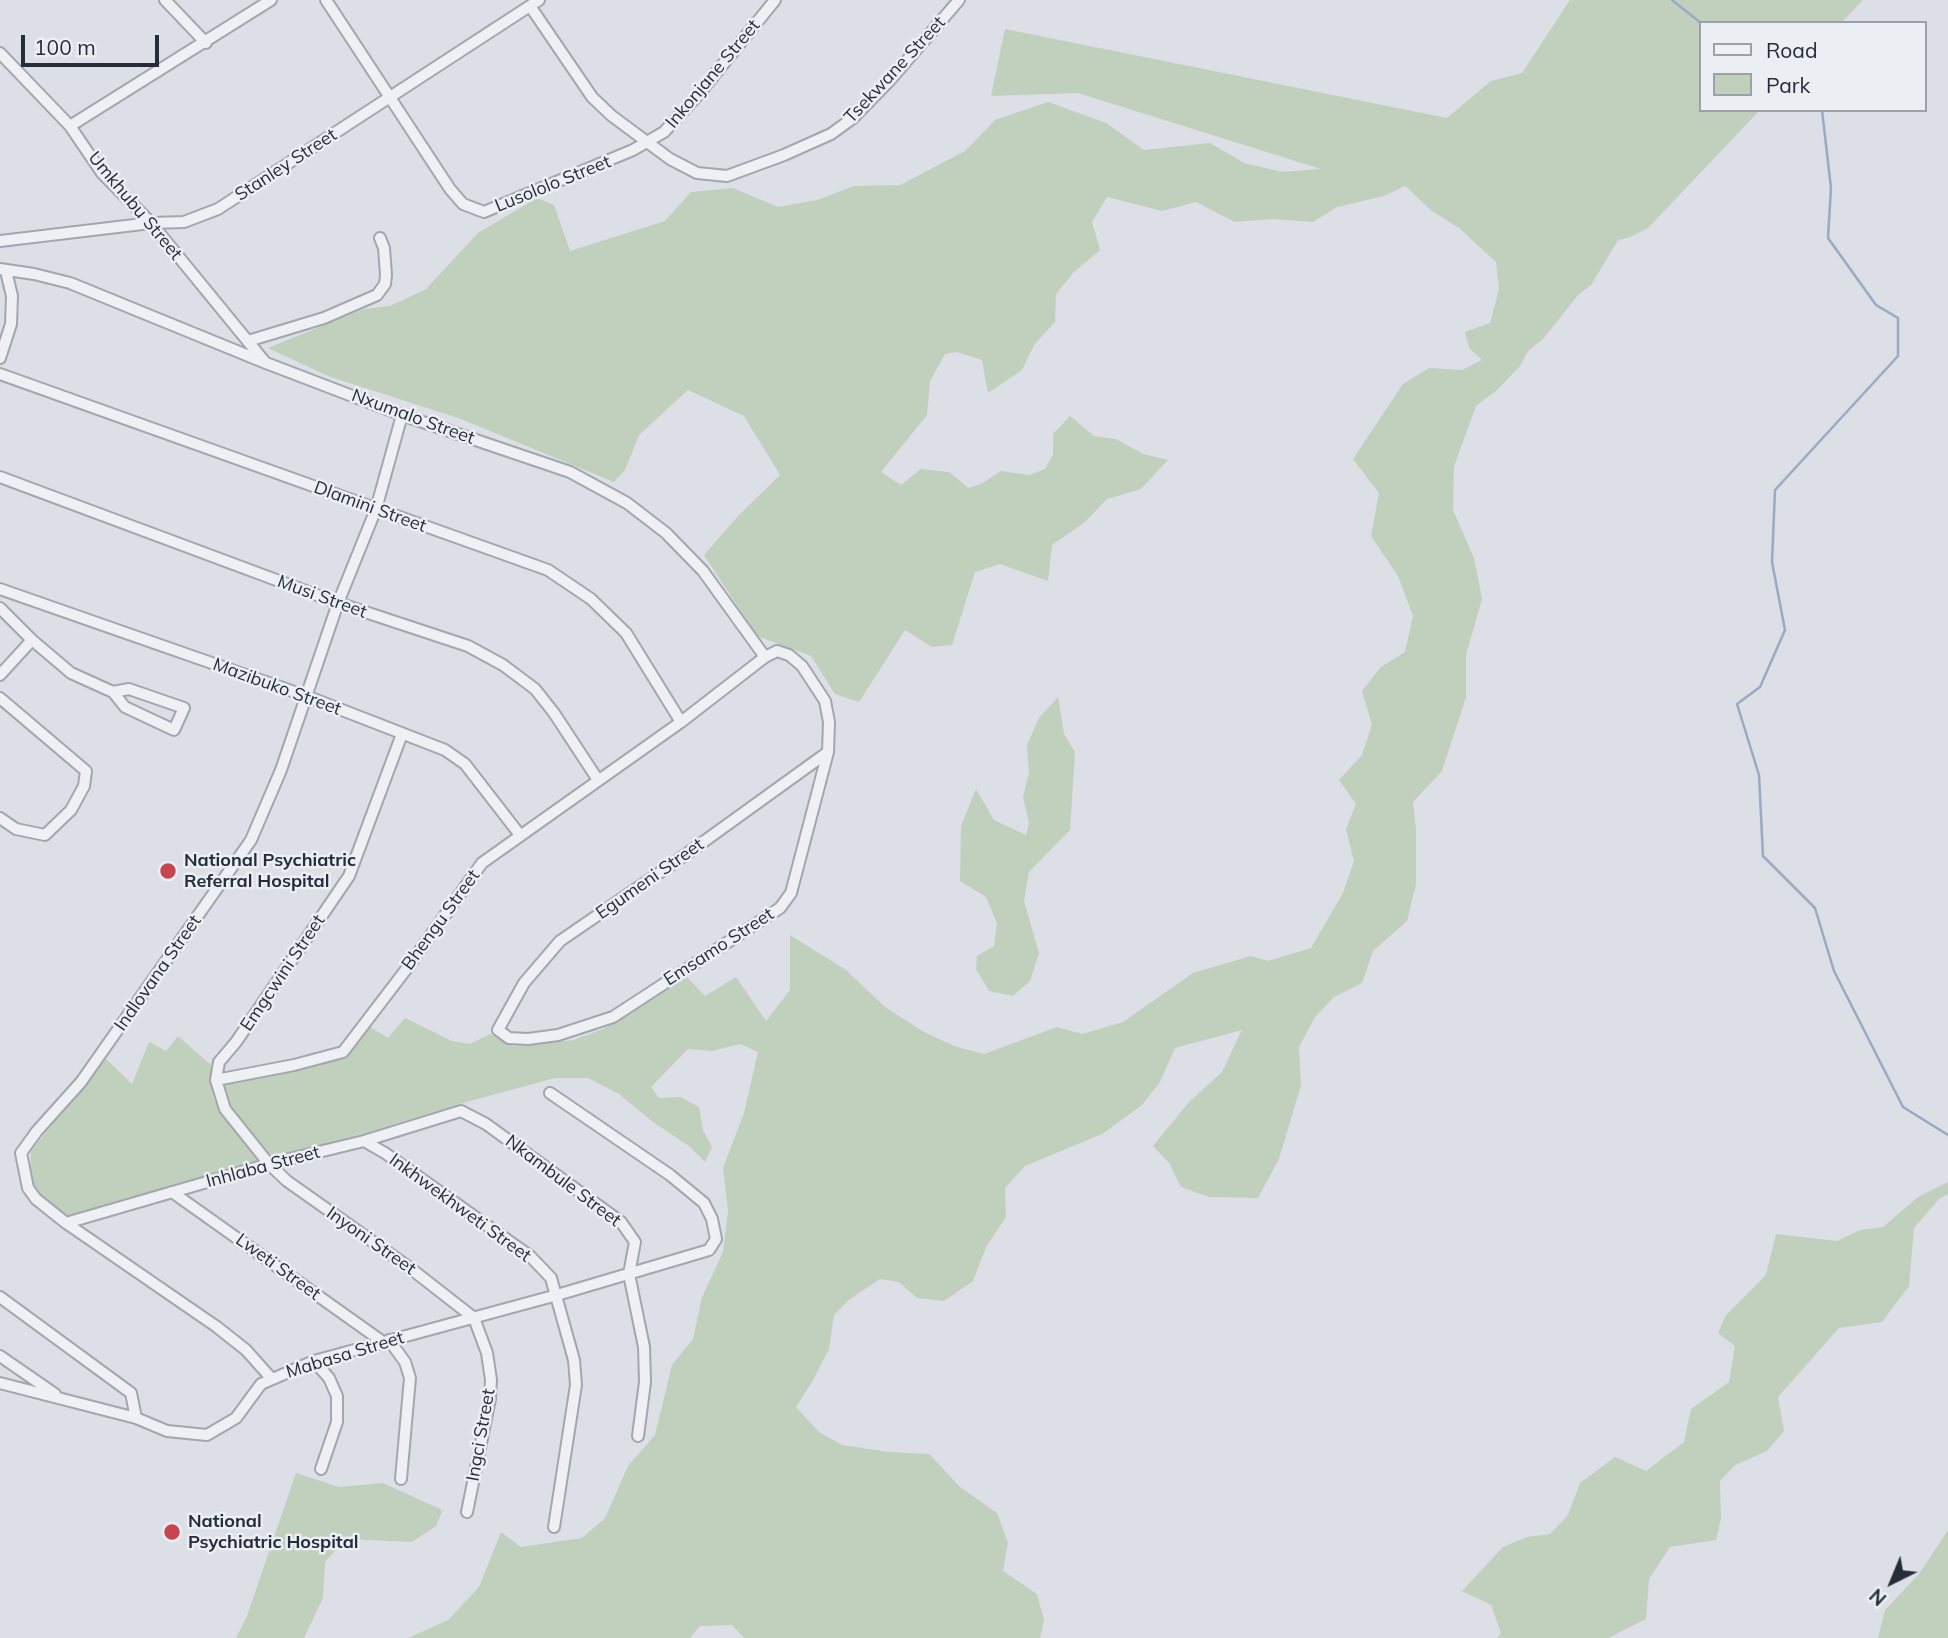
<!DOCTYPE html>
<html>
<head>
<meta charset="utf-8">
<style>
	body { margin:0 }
	#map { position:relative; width:1948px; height:1638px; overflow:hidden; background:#dcdfe5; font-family:Mulish,sans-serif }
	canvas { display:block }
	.legend { position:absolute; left:1699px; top:21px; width:228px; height:91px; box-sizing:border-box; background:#ebeef3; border:2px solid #9ca1a9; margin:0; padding:9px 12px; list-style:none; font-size:21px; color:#262d3a }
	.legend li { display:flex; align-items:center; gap:14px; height:35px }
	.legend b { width:35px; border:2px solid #9ca1a9 }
	.north { position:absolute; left:1857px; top:1547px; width:70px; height:70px; -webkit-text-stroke:5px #ebeef3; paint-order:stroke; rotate:223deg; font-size:19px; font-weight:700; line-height:28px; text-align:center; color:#262d3a }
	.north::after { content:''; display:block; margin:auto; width:24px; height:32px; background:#262d3a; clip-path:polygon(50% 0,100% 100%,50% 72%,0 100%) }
	.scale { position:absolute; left:21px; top:35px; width:138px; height:32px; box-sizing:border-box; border:4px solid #262d3a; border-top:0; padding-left:9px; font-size:21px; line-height:24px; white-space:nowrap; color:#262d3a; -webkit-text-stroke:5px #ebeef3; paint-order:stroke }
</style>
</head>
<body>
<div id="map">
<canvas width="1948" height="1638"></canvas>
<ul class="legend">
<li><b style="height:9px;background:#eef0f4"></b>Road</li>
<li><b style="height:19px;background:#c1cfbd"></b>Park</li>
</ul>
<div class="north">N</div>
<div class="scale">100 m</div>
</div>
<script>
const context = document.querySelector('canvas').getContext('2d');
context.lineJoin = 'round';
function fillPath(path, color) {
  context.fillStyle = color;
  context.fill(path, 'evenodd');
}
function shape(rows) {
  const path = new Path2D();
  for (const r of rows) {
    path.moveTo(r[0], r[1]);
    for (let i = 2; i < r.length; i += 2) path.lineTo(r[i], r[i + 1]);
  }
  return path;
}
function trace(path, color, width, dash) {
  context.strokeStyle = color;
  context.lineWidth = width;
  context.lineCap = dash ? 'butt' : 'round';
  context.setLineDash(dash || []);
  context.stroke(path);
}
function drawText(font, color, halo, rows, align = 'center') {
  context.font = font + ' Mulish,sans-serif';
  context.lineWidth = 5;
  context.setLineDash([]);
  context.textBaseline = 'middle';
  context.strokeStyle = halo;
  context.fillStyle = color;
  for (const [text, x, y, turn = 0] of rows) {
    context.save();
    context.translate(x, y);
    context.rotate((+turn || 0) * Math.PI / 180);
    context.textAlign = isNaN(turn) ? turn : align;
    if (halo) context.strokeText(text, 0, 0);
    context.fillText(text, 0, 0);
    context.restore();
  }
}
fillPath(shape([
	[1570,0,1863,0,1841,23,1701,23,1701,110,1760,110,1648,228,1628,238,1618,240,1591,285,1578,295,1544,338,1528,351,1520,366,1497,390,1476,406,1454,466,1453,510,1474,558,1482,599,1466,655,1466,697,1442,771,1413,802,1416,830,1416,884,1407,921,1373,951,1362,983,1334,997,1315,1017,1299,1047,1301,1085,1279,1159,1258,1198,1209,1197,1181,1187,1169,1163,1153,1146,1189,1102,1222,1072,1242,1030,1175,1048,1160,1082,1142,1105,1102,1134,1025,1166,1005,1188,1006,1217,986,1247,973,1281,944,1301,917,1298,899,1282,880,1279,850,1299,834,1315,829,1349,812,1382,796,1407,819,1432,842,1445,889,1452,929,1454,960,1487,997,1513,1008,1543,1003,1571,1037,1594,1044,1620,1040,1638,744,1638,732,1625,700,1626,690,1638,408,1638,448,1620,479,1587,501,1532,521,1547,582,1538,605,1518,628,1466,655,1435,672,1365,693,1339,702,1297,723,1252,728,1211,723,1168,744,1113,758,1052,740,1044,712,1051,688,1049,651,1087,659,1098,680,1097,699,1107,703,1130,712,1147,705,1162,689,1146,653,1122,619,1094,588,1078,555,1078,459,1104,303,1152,270,1154,230,1106,220,1082,327,1063,345,1056,367,1025,388,1038,405,1018,452,1041,470,1044,490,1034,513,1046,574,1040,603,1029,687,977,705,996,736,977,766,1021,790,990,790,935,846,970,885,1007,924,1032,954,1046,984,1054,1057,1027,1082,1034,1123,1022,1193,973,1251,956,1268,961,1311,948,1343,893,1354,861,1346,829,1356,804,1339,780,1362,755,1372,725,1362,691,1381,667,1405,652,1413,616,1398,576,1371,536,1379,493,1353,459,1403,384,1429,368,1462,370,1482,360,1469,348,1465,332,1490,323,1499,289,1496,262,1459,228,1432,211,1405,186,1384,196,1337,207,1313,222,1273,219,1235,222,1196,202,1162,211,1107,197,1092,222,1100,250,1074,272,1056,294,1055,322,1034,345,1022,370,988,393,982,360,957,352,945,354,930,381,927,415,881,472,901,485,921,469,949,472,968,488,981,484,1001,471,1029,475,1045,469,1053,455,1053,434,1070,416,1094,436,1116,439,1143,454,1168,460,1141,489,1107,499,1085,522,1052,545,1048,581,1000,564,975,572,952,645,932,647,905,630,859,702,835,694,811,656,757,636,704,555,739,515,780,475,744,416,688,390,639,435,625,470,614,482,461,419,328,376,268,348,364,309,390,306,426,289,478,233,537,198,554,205,570,251,665,221,691,192,733,188,778,207,817,200,854,186,900,185,965,151,995,120,1048,102,1106,123,1144,150,1210,143,1244,163,1283,172,1321,169,1078,93,991,96,1005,29,1447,118,1491,81,1522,73],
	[1058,697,1064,734,1075,752,1070,830,1029,872,1024,901,1039,953,1030,981,1013,996,989,991,976,969,977,956,994,946,997,923,986,897,960,881,961,826,976,789,994,820,1026,835,1029,823,1023,797,1029,773,1027,745,1039,718],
	[178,1036,211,1065,213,1097,231,1125,263,1163,80,1219,60,1214,41,1198,30,1175,31,1151,105,1058,132,1084,149,1042,166,1051],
	[1948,1182,1948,1194,1939,1199,1914,1228,1909,1286,1882,1322,1839,1328,1778,1397,1784,1431,1767,1451,1735,1465,1720,1481,1721,1518,1716,1540,1670,1547,1649,1579,1646,1619,1608,1638,1497,1638,1501,1633,1491,1605,1462,1591,1503,1547,1527,1537,1550,1534,1568,1515,1580,1483,1615,1457,1646,1471,1684,1442,1691,1409,1729,1382,1735,1346,1718,1333,1726,1315,1766,1275,1776,1234,1837,1241,1860,1230,1883,1227,1918,1197],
	[296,1473,339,1487,383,1483,440,1509,442,1512,436,1526,412,1542,346,1539,325,1562,323,1598,304,1638,236,1638,247,1616],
	[1948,1530,1948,1638,1878,1638,1885,1610,1919,1574]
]), '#c1cfbd');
trace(shape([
	[1672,0,1701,23],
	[1822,110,1831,188,1828,238,1876,305,1898,318,1898,356,1775,490,1772,562,1785,630,1760,687,1737,704,1759,775,1763,856,1815,908,1834,971,1903,1107,1948,1135]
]), '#98abc4', 2.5);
const minor = shape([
	[165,0,206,43],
	[326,0,450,189,463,204,484,212,633,150,664,132,698,95,775,0],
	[530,6,592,97,612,116,670,159,697,173,727,176,784,155,831,134,853,118,891,79,959,0],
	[0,53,70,126,102,173,151,223,264,361],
	[70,126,271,0],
	[0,241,151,223,184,222,218,209,539,0],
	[0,269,34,274,70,283,266,363,402,415,570,472,627,503,666,533,703,571,765,657],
	[248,341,324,318,377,295,385,284,386,275,384,248,380,238],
	[0,358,11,324,12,296,6,271],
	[0,374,548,570,591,599,626,633,681,722],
	[0,477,338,603,468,646,503,665,535,689,554,713,598,780],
	[0,589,306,696,445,750,465,764,520,835],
	[0,608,32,640,71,673,113,692,125,707,174,730,184,708,129,689,113,692],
	[0,675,32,640],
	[0,698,86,771,84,786,71,810,45,835,16,829,0,818],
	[402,734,349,876,236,1042,219,1062,216,1080,225,1109,269,1164,287,1181,410,1268,474,1318,487,1353,491,1380,490,1399,467,1512],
	[216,1080,294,1065,343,1052,411,963,482,863,681,722,765,657,777,651,789,655,802,666,825,701,829,722,828,752,791,893,780,908,613,1017,558,1035,528,1039,509,1038,498,1030,524,983,560,941,681,858,828,752],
	[364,1141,385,1153,530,1256,551,1278,574,1360,576,1385,554,1527],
	[172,1192,383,1342],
	[66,1223,269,1164,364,1141,461,1111,486,1124,621,1222,635,1242,629,1274,644,1347,645,1382,638,1436],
	[0,1297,131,1393,136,1418],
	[389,1340,405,1362,410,1378,401,1479],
	[0,1356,55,1394],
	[314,1361,329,1378,337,1396,337,1422,321,1469],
	[271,1378,246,1350,217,1327,66,1223,36,1199,28,1188,21,1153,37,1131,81,1082,251,840,281,770,338,603,376,509,402,415],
	[0,1383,136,1418,167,1431,207,1435,236,1418,261,1384,314,1361,557,1295,709,1250,716,1239,712,1219,704,1203,670,1175,550,1093]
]);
trace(minor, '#a2a6ae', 14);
trace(minor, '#eef0f4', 10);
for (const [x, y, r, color] of [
	[168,871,9,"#c64551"],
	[172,1532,9,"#c64551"]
]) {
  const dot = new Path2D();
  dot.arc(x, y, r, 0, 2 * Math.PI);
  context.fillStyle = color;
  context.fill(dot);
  trace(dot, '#ebeef3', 2.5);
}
drawText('18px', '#262d3a', '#ebeef3', [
	["Tsekwane Street",895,70,-47],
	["Inkonjane Street",713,74,-50],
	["Stanley Street",286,165,-33],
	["Lusololo Street",553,184,-22],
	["Umkhubu Street",135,206,50],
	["Nxumalo Street",413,417,20],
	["Dlamini Street",370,507,20],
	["Musi Street",322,597,20],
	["Mazibuko Street",277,687,20],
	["Egumeni Street",650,879,-35],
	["Bhengu Street",441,920,-54],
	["Emsamo Street",719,947,-33],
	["Indlovana Street",158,973,-55],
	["Emgcwini Street",283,973,-56],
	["Inhlaba Street",263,1167,-15],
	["Nkambule Street",563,1181,37],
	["Inkhwekhweti Street",460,1208,36],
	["Inyoni Street",371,1241,35],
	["Lweti Street",278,1267,36],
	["Mabasa Street",345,1355,-17],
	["Ingci Street",481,1435,-80]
]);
drawText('bold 18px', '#262d3a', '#ebeef3', [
	["National Psychiatric",184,861],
	["Referral Hospital",184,882],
	["National",188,1522],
	["Psychiatric Hospital",188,1543]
], 'left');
</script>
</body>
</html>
